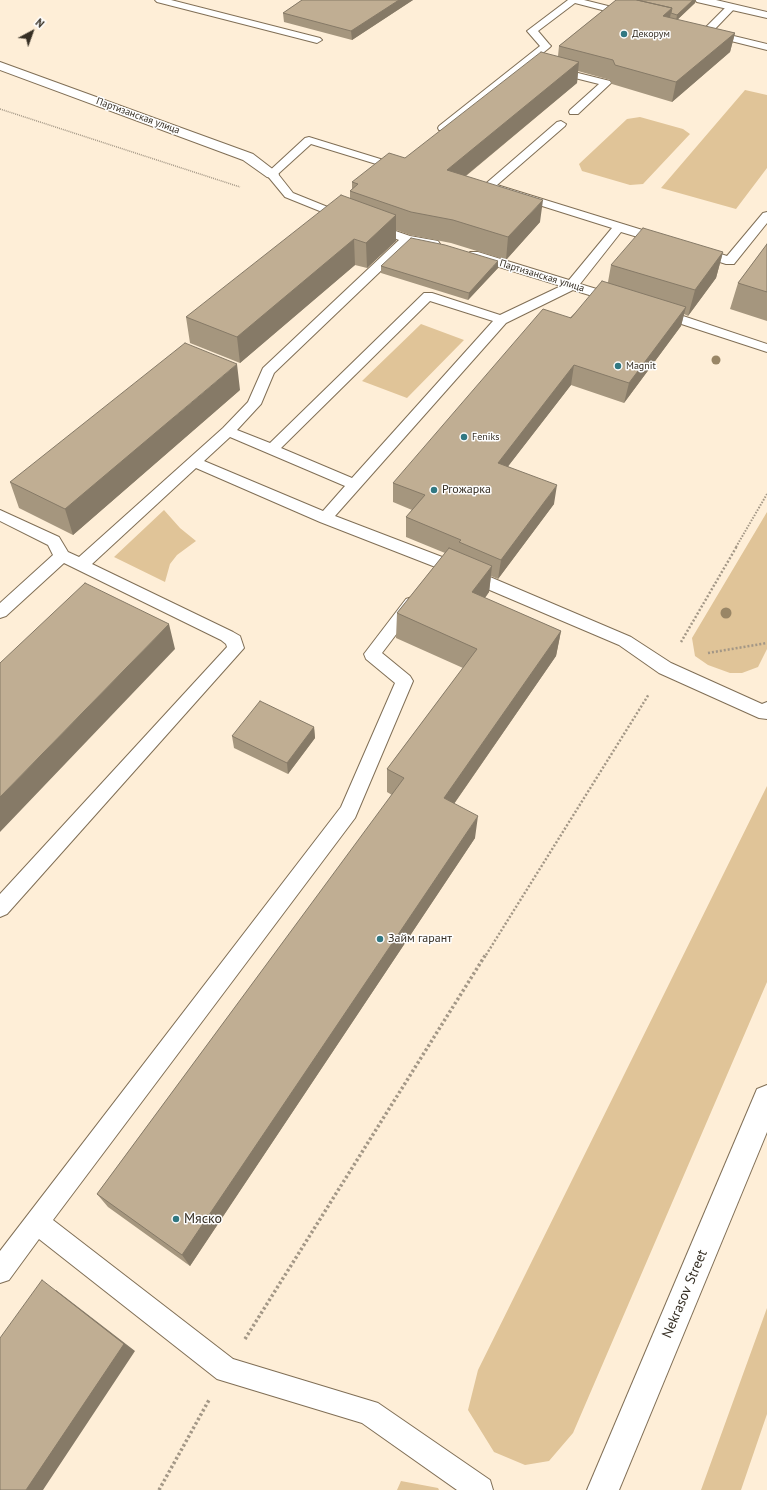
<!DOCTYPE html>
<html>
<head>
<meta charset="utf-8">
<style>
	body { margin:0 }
	#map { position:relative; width:767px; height:1490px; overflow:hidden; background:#feeed7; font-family:"PT Sans",sans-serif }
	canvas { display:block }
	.north { position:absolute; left:12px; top:12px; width:40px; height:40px; -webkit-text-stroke:3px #fefefe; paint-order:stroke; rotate:41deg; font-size:11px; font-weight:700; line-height:16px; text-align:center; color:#352e23 }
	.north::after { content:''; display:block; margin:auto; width:14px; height:18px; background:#352e23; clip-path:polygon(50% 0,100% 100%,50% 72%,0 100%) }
</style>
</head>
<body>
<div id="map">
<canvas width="767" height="1490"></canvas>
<div class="north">N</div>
</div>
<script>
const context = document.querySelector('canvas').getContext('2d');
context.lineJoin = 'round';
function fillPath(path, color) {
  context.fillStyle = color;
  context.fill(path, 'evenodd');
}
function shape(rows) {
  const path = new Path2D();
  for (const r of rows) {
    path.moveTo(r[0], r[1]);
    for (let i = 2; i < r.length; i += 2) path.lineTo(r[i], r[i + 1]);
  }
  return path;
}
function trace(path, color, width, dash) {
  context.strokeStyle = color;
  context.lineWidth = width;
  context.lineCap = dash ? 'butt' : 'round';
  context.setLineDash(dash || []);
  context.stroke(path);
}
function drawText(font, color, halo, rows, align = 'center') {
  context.font = font + ' "PT Sans",sans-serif';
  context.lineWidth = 3;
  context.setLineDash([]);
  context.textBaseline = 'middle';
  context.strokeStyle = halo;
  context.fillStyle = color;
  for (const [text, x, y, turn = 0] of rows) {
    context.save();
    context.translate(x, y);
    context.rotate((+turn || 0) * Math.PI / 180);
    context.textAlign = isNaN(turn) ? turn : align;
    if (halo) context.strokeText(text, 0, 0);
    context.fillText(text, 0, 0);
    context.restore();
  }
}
fillPath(shape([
	[745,90,767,95,767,168,736,209,661,188],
	[640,117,683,129,690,134,643,184,630,185,582,171,579,164,627,119],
	[421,324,464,340,407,398,362,381],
	[164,510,180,528,196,541,177,555,170,564,165,582,114,557],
	[767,512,767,649,758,667,742,673,730,673,708,665,695,656,692,638],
	[767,786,767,982,573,1433,549,1461,525,1465,494,1452,468,1410,478,1370],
	[767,1308,767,1414,741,1490,701,1490],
	[401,1481,438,1488,439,1490,397,1490]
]), '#e0c498');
const lane = shape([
	[155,0,171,0,320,38,322,40,317,43,157,2,155,0],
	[568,0,584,0,632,12,634,14,629,17,575,3,538,31,549,44,551,46,549,48,447,130,439,130,438,128,439,126,540,46,527,31,568,0],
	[731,4,736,7,713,31,767,44,767,50,703,34,701,32,728,5,731,4],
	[554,67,610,81,611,83,578,114,570,114,569,112,570,110,599,84,551,72,549,70,554,67],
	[561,121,566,124,565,126,497,185,665,237,667,240,665,243,661,244,621,232,580,284,620,296,622,299,620,302,612,302,573,290,506,323,335,516,450,560,631,637,671,663,762,704,767,702,767,719,759,718,659,673,619,645,438,568,320,522,196,468,92,564,233,632,240,636,244,648,7,914,0,917,0,894,227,647,226,644,221,640,64,563,6,616,0,618,0,603,53,555,48,545,0,521,0,510,59,537,68,552,79,557,223,428,248,402,263,368,399,240,370,229,368,227,370,225,378,225,410,236,438,241,440,244,438,247,434,248,410,243,274,373,261,404,237,430,270,443,424,293,432,293,500,315,561,286,470,258,468,255,470,252,478,252,569,280,612,228,485,188,483,186,557,122,561,121],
	[430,301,493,321,352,478,281,448,430,301],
	[230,437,345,486,323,511,204,461,230,437],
	[309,137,390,162,392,164,386,167,311,144,278,174,293,193,350,216,352,218,350,220,342,220,285,197,266,174,305,138,309,137],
	[767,212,767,223,734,264,726,264,695,254,693,251,695,248,699,247,727,256,763,213,767,212],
	[659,308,767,344,767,352,654,315,653,312,654,309,659,308],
	[412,597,418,599,420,603,382,653,410,676,413,681,355,818,53,1220,233,1359,378,1403,490,1480,493,1490,457,1490,362,1423,217,1379,39,1239,9,1280,0,1283,0,1251,341,807,395,683,366,659,364,654,406,599,412,597]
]);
const street = shape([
	[695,0,716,0,767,12,767,18,697,2,695,0],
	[0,62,253,154,279,174,277,177,272,178,267,177,243,160,0,70,0,62]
]);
const primary = shape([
	[767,1085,767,1132,619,1490,587,1490,757,1089,767,1085]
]);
trace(lane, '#806f56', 2);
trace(street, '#806f56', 2);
trace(primary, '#806f56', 2);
trace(shape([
	[0,109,240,187]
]), '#a39786', 1.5, [1, 1]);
trace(shape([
	[736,547,767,494]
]), '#a39786', 2, [1.5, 1.5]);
trace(shape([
	[681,642,737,546],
	[708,653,767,643],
	[486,955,649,694]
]), '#a39786', 2.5, [2, 2]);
trace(shape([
	[245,1339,486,954],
	[159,1490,209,1400]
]), '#a39786', 3.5, [2.5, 2.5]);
fillPath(lane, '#fff');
fillPath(street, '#fff');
fillPath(primary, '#fff');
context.fillStyle = '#998666';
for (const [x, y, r] of [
	[716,360,4.5],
	[726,613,5.5]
]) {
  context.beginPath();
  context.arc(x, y, r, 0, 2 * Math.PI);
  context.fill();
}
fillPath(shape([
	[302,0,413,0,352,40,284,22,283,13],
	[616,0,696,0,695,3,677,20,735,33,730,52,672,102,612,84,610,80,578,71,577,83,466,176,540,222,506,260,451,243,410,235,396,230,396,241,367,268,355,265,240,363,190,343,186,317,350,199,350,191,352,189,352,182,405,158,558,56,559,46],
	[767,244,767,321,730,309,738,283],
	[723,252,716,278,688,316,684,314,681,326,624,403,571,385,508,466,554,504,498,579,491,576,489,592,485,598,561,631,556,656,454,804,475,838,190,1266,108,1207,97,1194,392,795,387,792,387,769,463,668,396,638,397,613,445,553,406,537,406,517,412,510,393,502,393,483,608,282,611,265],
	[381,266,498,268,468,300,381,273],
	[240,390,73,535,19,508,10,482],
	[314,727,315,738,288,774,234,748,232,736]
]), '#a5967e');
fillPath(shape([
	[399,0,413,0,352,40,351,31],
	[693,0,696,0,695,3,676,21,677,15],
	[672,8,668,27,663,16],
	[735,33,730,52,672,102,676,82],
	[579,62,577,83,446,192,447,170],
	[543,200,540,222,506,260,508,237],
	[396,215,396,241,367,268,366,243],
	[354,239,355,265,240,363,237,337],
	[723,252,716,278,688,316,695,290],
	[498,261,498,268,468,300,469,293],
	[686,307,681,326,624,403,629,383],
	[237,364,240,390,73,535,65,509],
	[574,365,571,385,496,482,498,463],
	[557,485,554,504,498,579,501,560],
	[492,566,489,592,470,618,472,592],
	[169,624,175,649,0,832,0,797],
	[561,631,556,656,442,821,444,798],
	[314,727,315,738,288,774,287,763],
	[478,816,475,838,190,1266,182,1255],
	[56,1290,135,1351,43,1490,26,1490]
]), '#867a67');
const building = shape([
	[302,0,399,0,351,31,283,13,302,0],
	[616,0,637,0,672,8,663,16,735,33,676,82,615,65,613,60,559,46,616,0],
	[637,0,693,0,677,15,671,13,672,8,637,0],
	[541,52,579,62,447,170,543,200,508,237,453,220,411,212,350,191,358,184,352,182,389,153,405,158,541,52],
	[341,195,396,215,366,243,354,239,237,337,186,317,341,195],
	[643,228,723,252,695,290,611,265,643,228],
	[411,238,445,245,498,261,469,293,381,266,411,238],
	[767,244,767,292,738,283,767,244],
	[602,281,686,307,629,383,574,365,498,463,557,485,501,560,459,542,461,540,406,517,425,495,393,483,543,309,571,318,602,281],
	[185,343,237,364,65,509,10,482,185,343],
	[449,548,492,566,472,592,561,631,444,798,478,816,182,1255,97,1194,404,778,387,769,477,649,397,613,449,548],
	[85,583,169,624,0,797,0,663,85,583],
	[260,701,314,727,287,763,232,736,260,701],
	[42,1280,124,1344,26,1490,0,1490,0,1338,42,1280]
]);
fillPath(building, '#c0ae93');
trace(building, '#867a67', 1);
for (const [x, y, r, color] of [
	[624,34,4,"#317882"],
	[618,366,4,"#317882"],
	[464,437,4,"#317882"],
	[434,490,4,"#317882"],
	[380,939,4,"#317882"],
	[176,1219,4,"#317882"]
]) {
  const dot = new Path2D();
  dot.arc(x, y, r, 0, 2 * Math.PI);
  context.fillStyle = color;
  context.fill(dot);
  trace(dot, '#fefefe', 1.5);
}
drawText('10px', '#352e23', '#fefefe', [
	["Декорум",632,34],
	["Magnit",626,366],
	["Feniks",472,437]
], 'left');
drawText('10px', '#352e23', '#fefefe', [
	["Партизанская улица",138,116,20],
	["Партизанская улица",542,276,17]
]);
drawText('12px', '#352e23', '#fefefe', [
	["Proжарка",442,490],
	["Займ гарант",388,939]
], 'left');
drawText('14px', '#352e23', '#fefefe', [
	["Мяско",184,1219]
], 'left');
drawText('14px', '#352e23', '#fefefe', [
	["Nekrasov Street",685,1294,-67]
]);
</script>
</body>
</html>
